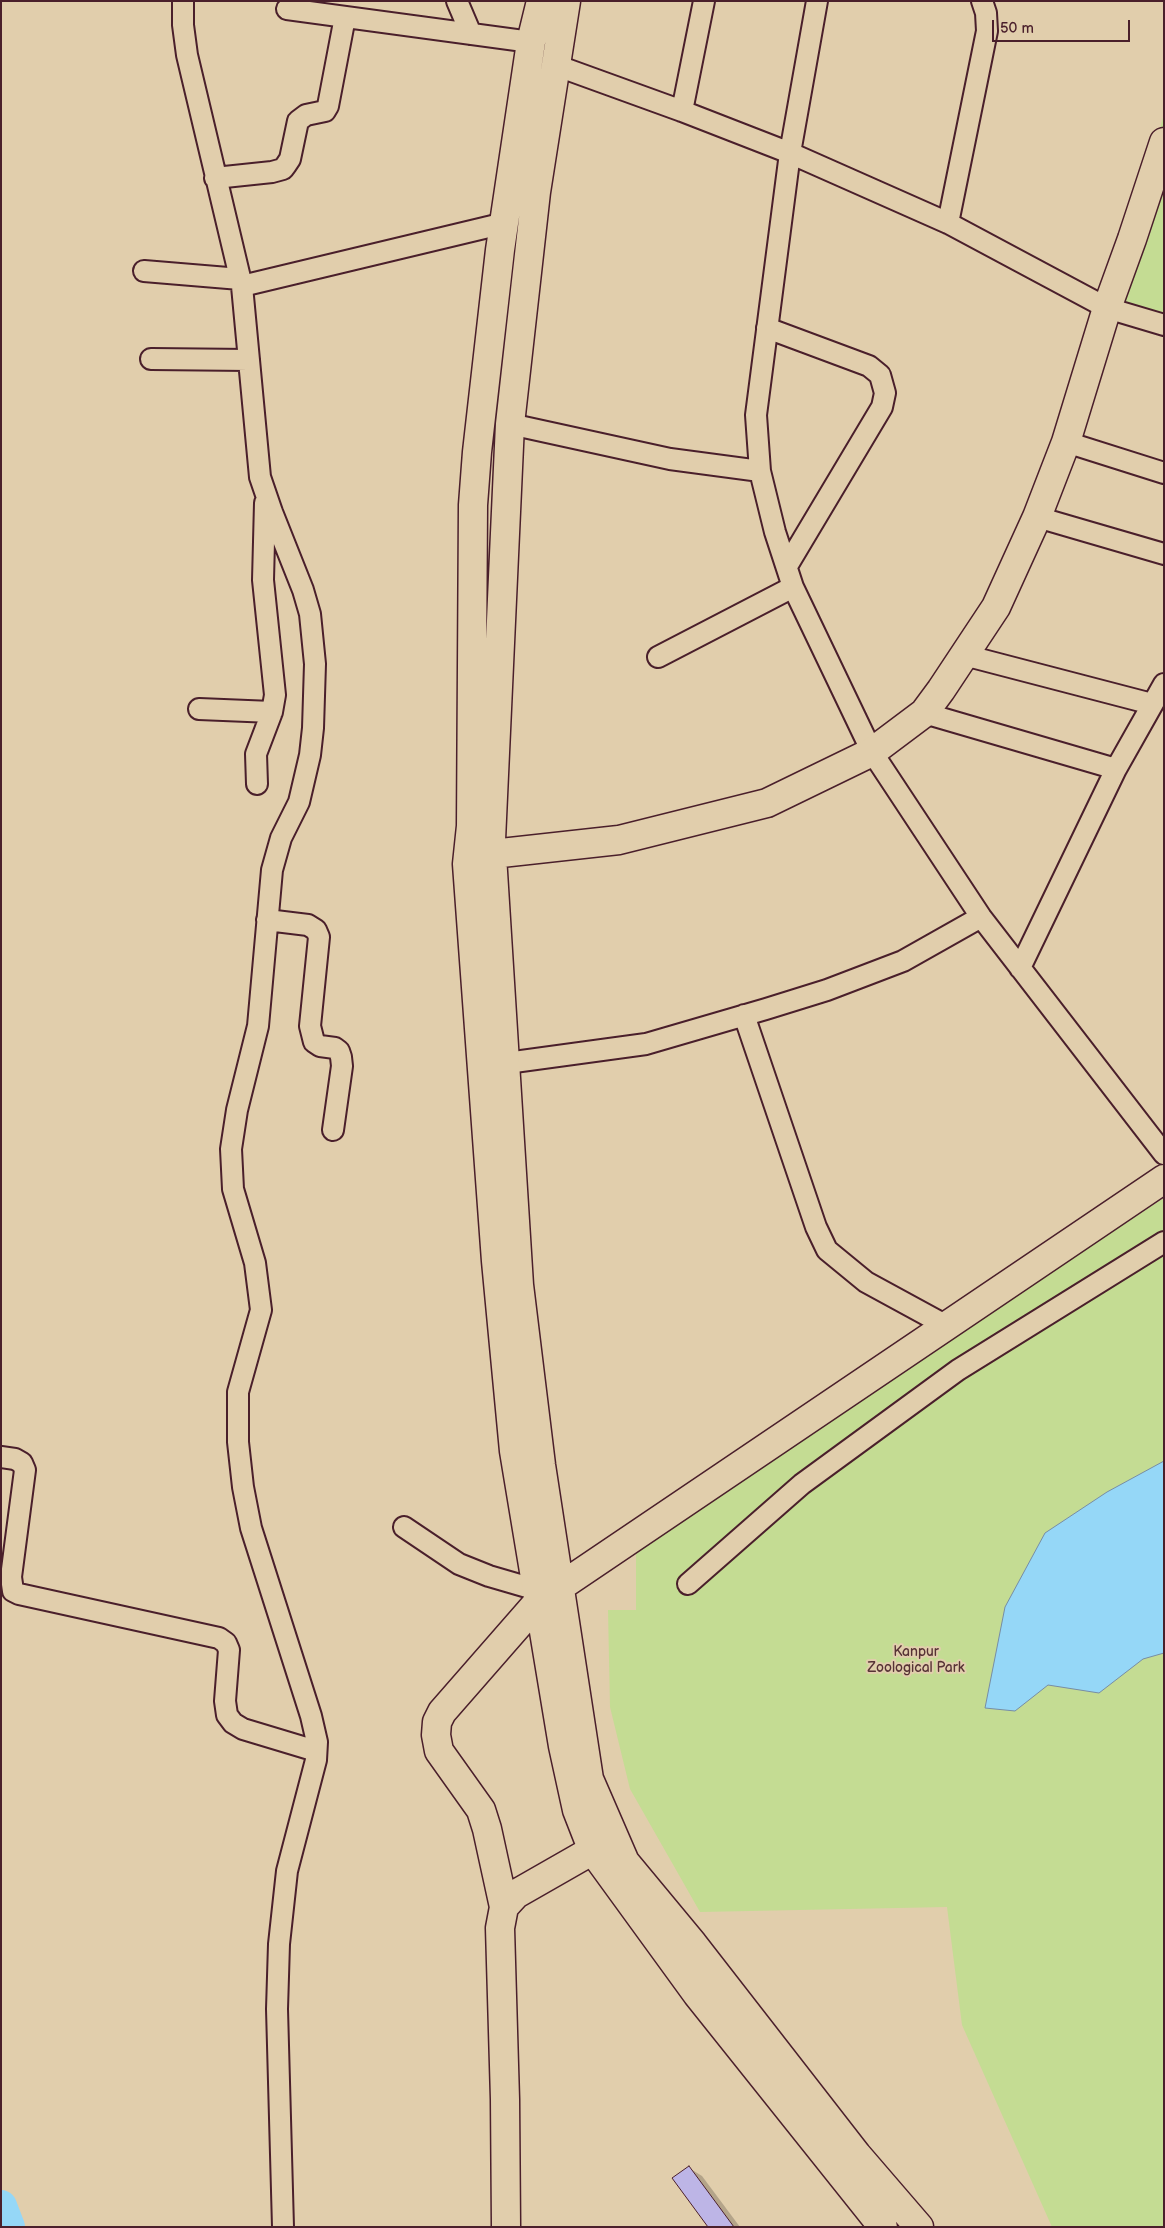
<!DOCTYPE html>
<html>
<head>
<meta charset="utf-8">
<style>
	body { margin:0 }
	#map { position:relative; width:1165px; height:2228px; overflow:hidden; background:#e1ceac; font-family:"Balsamiq Sans",sans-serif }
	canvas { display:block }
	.frame { position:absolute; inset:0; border:2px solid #4a1f2b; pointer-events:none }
	.scale { position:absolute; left:992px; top:20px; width:138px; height:22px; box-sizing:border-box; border:2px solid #4a1f2b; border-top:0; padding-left:6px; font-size:15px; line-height:18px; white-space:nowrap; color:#4a1f2b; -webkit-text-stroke:4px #e1ceac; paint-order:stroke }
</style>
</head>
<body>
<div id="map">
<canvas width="1165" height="2228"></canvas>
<div class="frame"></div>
<div class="scale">50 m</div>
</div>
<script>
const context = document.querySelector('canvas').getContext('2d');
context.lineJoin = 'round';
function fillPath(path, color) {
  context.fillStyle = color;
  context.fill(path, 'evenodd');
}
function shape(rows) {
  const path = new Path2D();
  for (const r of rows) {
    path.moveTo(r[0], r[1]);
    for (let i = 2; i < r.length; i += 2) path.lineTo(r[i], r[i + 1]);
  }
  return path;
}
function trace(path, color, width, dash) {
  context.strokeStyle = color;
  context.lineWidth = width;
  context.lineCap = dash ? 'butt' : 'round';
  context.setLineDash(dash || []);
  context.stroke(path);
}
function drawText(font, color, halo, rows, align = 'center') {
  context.font = font + ' "Balsamiq Sans",sans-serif';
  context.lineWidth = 4;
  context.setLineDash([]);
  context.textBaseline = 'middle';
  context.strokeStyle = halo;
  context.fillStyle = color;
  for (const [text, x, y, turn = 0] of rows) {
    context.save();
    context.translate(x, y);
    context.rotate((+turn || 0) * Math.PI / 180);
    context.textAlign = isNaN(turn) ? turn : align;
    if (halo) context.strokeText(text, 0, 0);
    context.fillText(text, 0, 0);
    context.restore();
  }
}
fillPath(shape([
	[1164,114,1164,326,1109,310],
	[1164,1198,1164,2227,1052,2227,962,2025,947,1907,700,1912,630,1789,610,1707,608,1610,636,1610,636,1551,930,1351]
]), '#c4dc93');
const water = shape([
	[1164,1461,1164,1653,1143,1659,1099,1693,1048,1685,1015,1711,985,1708,1005,1607,1045,1533,1107,1492,1164,1461]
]);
fillPath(water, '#95d7f7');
trace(water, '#778da5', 1);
fillPath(shape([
	[689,2168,702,2176,740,2227,710,2227]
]), '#0003');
trace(shape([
	[1,2206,9,2227]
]), '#95d7f7', 32);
const building = shape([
	[689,2166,734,2227,708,2227,672,2178,689,2166]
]);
fillPath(building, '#bdb5e6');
trace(building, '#4a1f2b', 1);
const street = shape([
	[183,1,183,25,187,55,242,286,260,477,272,512,303,590,310,614,315,664,313,728,310,755,299,802,281,838,272,870,258,1026,237,1110,231,1149,233,1189,255,1263,261,1310,238,1392,238,1442,243,1487,251,1528,311,1716,317,1742,316,1760,287,1871,279,1944,277,2009,283,2227],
	[457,1,471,34],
	[817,1,790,153,756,415,760,471,775,532,793,587,872,752,981,917,1164,1154],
	[287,9,531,42],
	[555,65,682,111,790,153,948,223,1107,308,1164,325],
	[682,111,704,1],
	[215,178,272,172,283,169,286,165,290,159,298,121,306,115,325,111,328,106,345,17],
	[948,223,987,31,986,13,982,1],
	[144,271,240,279],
	[242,286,505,223],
	[767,328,869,366,880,375,885,393,882,407,787,566],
	[151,359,249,360],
	[510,424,670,459,760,471],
	[1066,442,1164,473],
	[1037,517,1164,554],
	[964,655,1152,704],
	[658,657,793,587],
	[199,709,272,712],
	[924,713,1116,769],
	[257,784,256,754,272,712,275,695,263,580,265,503],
	[267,920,308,925,316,930,319,937,310,1026,314,1042,320,1046,335,1048,339,1051,341,1057,342,1066,333,1130],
	[1020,968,1116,769,1164,684],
	[744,1015,816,1227,827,1250,866,1282,945,1325],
	[492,1065,646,1044,766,1009,827,990,903,961,981,917],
	[1,1457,15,1459,22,1463,25,1470,11,1577,13,1591,19,1594,219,1638,226,1643,229,1650,225,1701,227,1715,233,1723,243,1729,316,1751],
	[404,1527,459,1564,489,1576,537,1590],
	[688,1584,802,1484,958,1370,1164,1242]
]);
const secondary = shape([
	[541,1,531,42,500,250,477,452,473,505,471,826,467,864,496,1261,514,1451,563,1746,577,1810,593,1851,697,1994,883,2227],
	[566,1,536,192,510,424,491,840,519,1285,541,1465,589,1779,625,1862,693,1944,857,2155,919,2227],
	[474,853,492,854,619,840,767,803,872,752,924,713,941,690,996,607,1037,517,1066,442,1107,308,1132,239,1164,142],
	[504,1907,487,1829,481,1810,439,1751,436,1735,437,1722,442,1712,539,1601,1164,1179],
	[506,2227,505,2099,500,1928,504,1907,516,1894,607,1842]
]);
trace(street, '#4a1f2b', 24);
trace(secondary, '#4a1f2b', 31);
trace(street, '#e1ceac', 20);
trace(secondary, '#e1ceac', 28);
drawText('14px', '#563235', '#e1ceac', [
	["Kanpur",916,1652],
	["Zoological Park",916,1668]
]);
</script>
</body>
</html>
